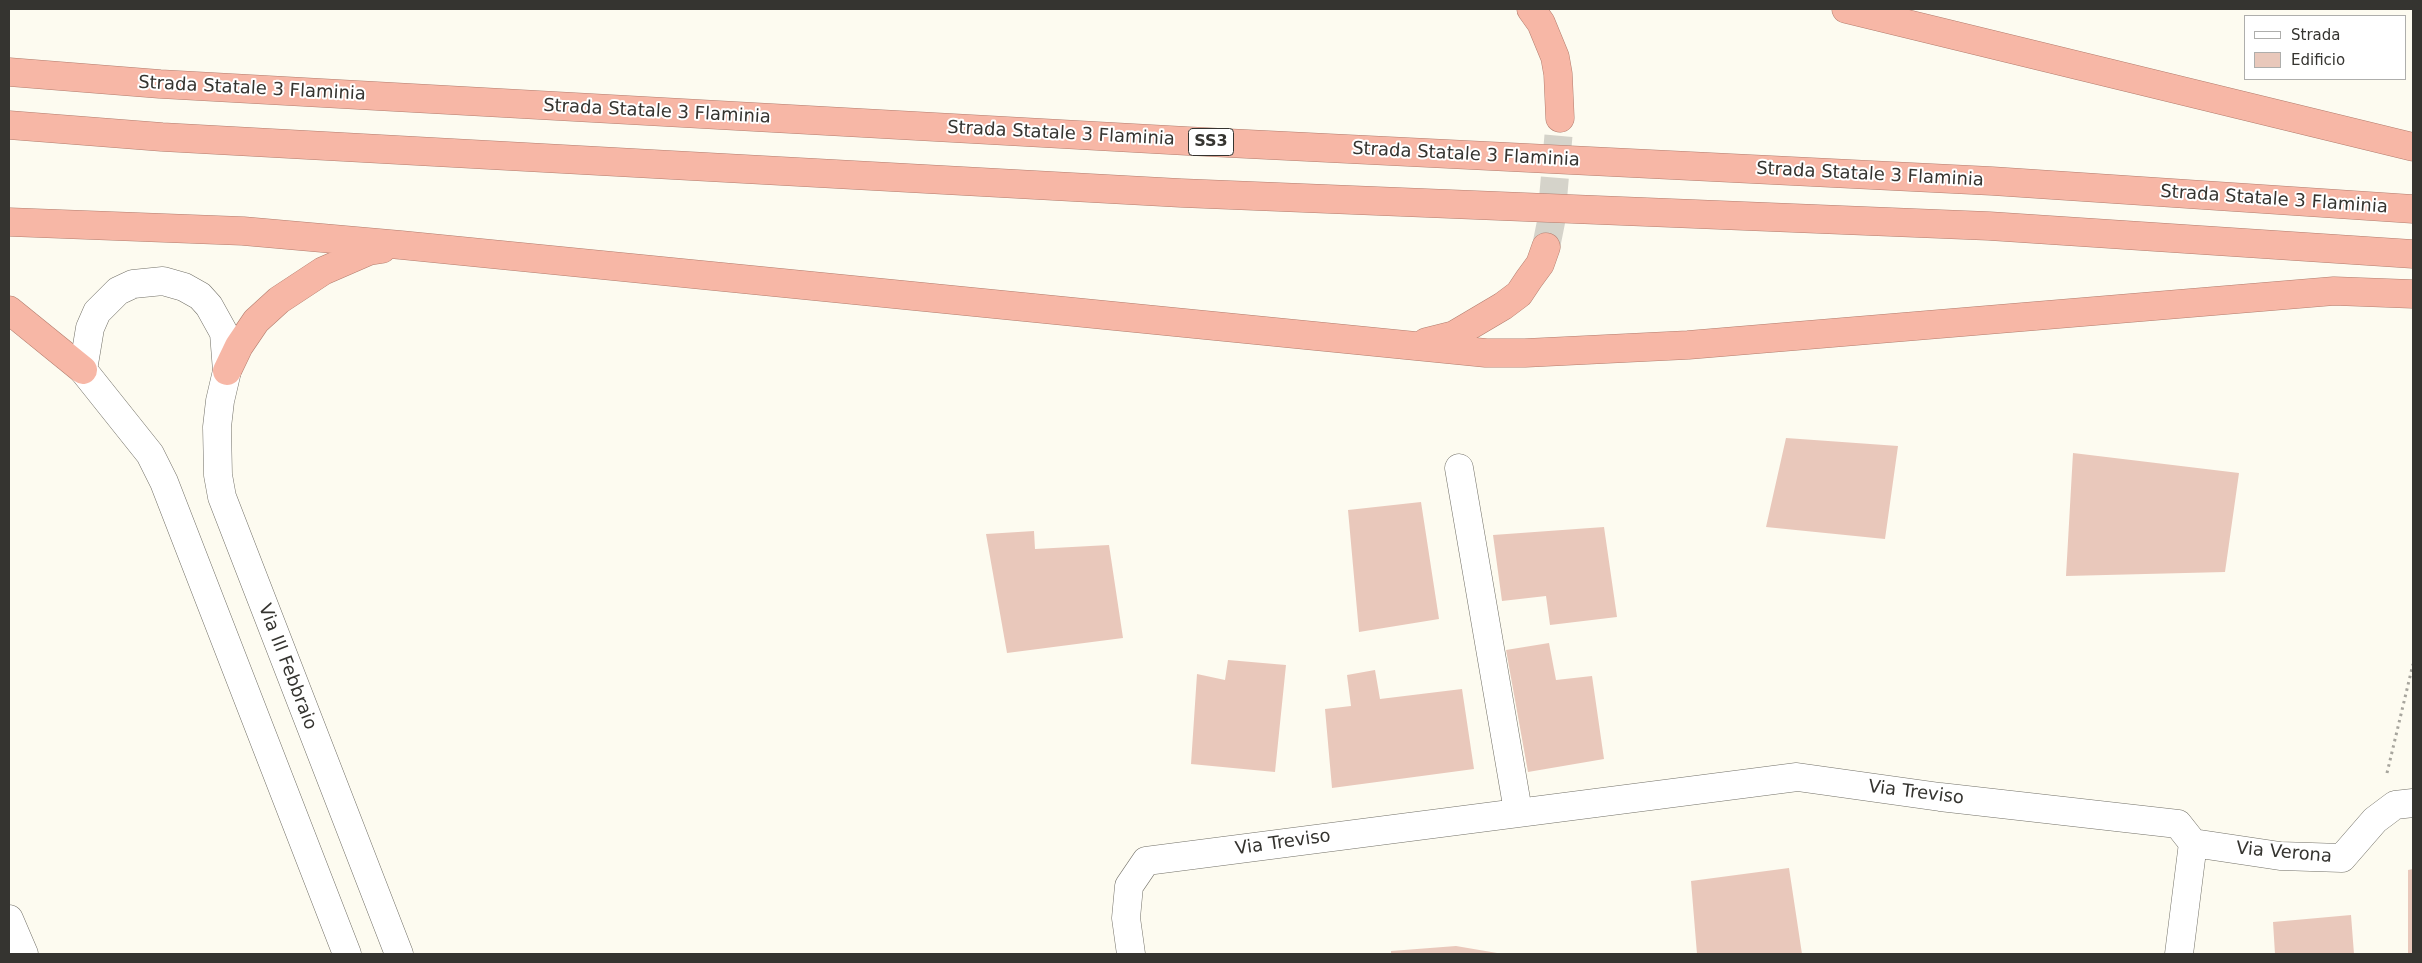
<!DOCTYPE html>
<html>
<head>
<meta charset="utf-8">
<style>
	body { margin:0 }
	#map { position:relative; width:2422px; height:963px; overflow:hidden; background:#fdfbf0; font-family:"DejaVu Sans",sans-serif }
	canvas { display:block }
	.frame { position:absolute; inset:0; border:10px solid #353430; pointer-events:none }
	.legend { position:absolute; left:2244px; top:15px; width:162px; height:65px; box-sizing:border-box; background:#fff; border:1px solid #aeaeac; margin:0; padding:6px 9px; list-style:none; font-size:15px; color:#353430 }
	.legend li { display:flex; align-items:center; gap:10px; height:25px }
	.legend b { width:25px; border:1px solid #aeaeac }
</style>
</head>
<body>
<div id="map">
<canvas width="2422" height="963"></canvas>
<div class="frame"></div>
<ul class="legend">
<li><b style="height:6px;background:#fff"></b>Strada</li>
<li><b style="height:14px;background:#e9c8bb"></b>Edificio</li>
</ul>
</div>
<script>
const context = document.querySelector('canvas').getContext('2d');
context.lineJoin = 'round';
function fillPath(path, color) {
  context.fillStyle = color;
  context.fill(path, 'evenodd');
}
function shape(rows) {
  const path = new Path2D();
  for (const r of rows) {
    path.moveTo(r[0], r[1]);
    for (let i = 2; i < r.length; i += 2) path.lineTo(r[i], r[i + 1]);
  }
  return path;
}
function trace(path, color, width, dash) {
  context.strokeStyle = color;
  context.lineWidth = width;
  context.lineCap = dash ? 'butt' : 'round';
  context.setLineDash(dash || []);
  context.stroke(path);
}
function drawText(font, color, halo, rows, align = 'center') {
  context.font = font + ' "DejaVu Sans",sans-serif';
  context.lineWidth = 4;
  context.setLineDash([]);
  context.textBaseline = 'middle';
  context.strokeStyle = halo;
  context.fillStyle = color;
  for (const [text, x, y, turn = 0] of rows) {
    context.save();
    context.translate(x, y);
    context.rotate((+turn || 0) * Math.PI / 180);
    context.textAlign = isNaN(turn) ? turn : align;
    if (halo) context.strokeText(text, 0, 0);
    context.fillText(text, 0, 0);
    context.restore();
  }
}
fillPath(shape([
	[1786,438,1898,446,1885,539,1766,527],
	[2073,453,2239,473,2225,572,2066,576],
	[1421,502,1439,619,1359,632,1348,510],
	[1604,527,1617,617,1550,625,1546,596,1502,601,1493,535],
	[1034,531,1035,549,1109,545,1123,638,1007,653,986,534],
	[1549,643,1556,680,1592,676,1604,759,1528,772,1506,650],
	[1228,660,1286,665,1275,772,1191,764,1197,674,1225,680],
	[1375,670,1380,699,1462,689,1474,769,1332,788,1325,709,1351,706,1347,675],
	[1789,868,1802,954,1697,954,1691,881],
	[2413,869,2413,954,2408,954,2408,870],
	[2351,915,2354,954,2275,954,2273,922],
	[1456,946,1503,954,1391,954,1391,951]
]), '#e9c8bb');
trace(shape([
	[1546,247,1551,222,1560,118]
]), '#d5d3ca', 28, [28, 14]);
const minor = shape([
	[1459,468,1518,811],
	[2193,843,2280,856,2342,858,2375,820,2395,805,2413,803],
	[9,919,24,954],
	[1131,954,1126,918,1129,886,1146,861,1797,777,1940,797,2178,824,2193,843,2179,954]
]);
const secondary = shape([
	[347,954,164,482,150,454,83,370,90,328,97,312,118,291,133,284,163,281,184,287,200,296,209,306,224,333,227,371,220,401,217,427,218,475,222,497,399,954]
]);
const trunk = shape([
	[1531,9,1541,23,1555,57,1558,74,1560,118],
	[1846,9,2413,147],
	[9,72,160,84,1187,141,1992,181,2413,209],
	[9,125,162,137,1181,193,1989,226,2413,254],
	[9,222,243,231,401,245,1486,353,1525,353,1688,345,2334,291,2413,294],
	[9,310,83,370],
	[1426,342,1454,335,1503,306,1519,294,1529,279,1540,264,1546,247],
	[227,371,239,346,256,321,279,300,323,271,369,251,382,249]
]);
trace(minor, '#737168', 29);
trace(secondary, '#737168', 29);
trace(trunk, '#b27d6e', 29);
trace(shape([
	[2387,773,2413,664]
]), '#a7a59d', 3, [2.5, 4]);
trace(minor, '#fff', 28);
trace(secondary, '#fff', 28);
trace(trunk, '#f7b7a6', 28);
for (const [x, y, w] of [
	[1211,142,45]
]) {
  const box = new Path2D();
  box.roundRect(x - w / 2, y - 13.5, w, 27, 4);
  context.fillStyle = '#fff';
  context.fill(box);
  trace(box, '#353430', 1);
}
drawText('bold 16px', '#353430', null, [
	["SS3",1211,142]
]);
drawText('18px', '#353430', '#fff', [
	["Strada Statale 3 Flaminia",252,89,3],
	["Strada Statale 3 Flaminia",657,112,3],
	["Strada Statale 3 Flaminia",1061,134,3],
	["Strada Statale 3 Flaminia",1466,155,3],
	["Strada Statale 3 Flaminia",1870,175,3],
	["Strada Statale 3 Flaminia",2274,200,4],
	["Via III Febbraio",287,667,69],
	["Via Treviso",1916,793,7],
	["Via Treviso",1283,843,-8],
	["Via Verona",2284,853,5]
]);
</script>
</body>
</html>
